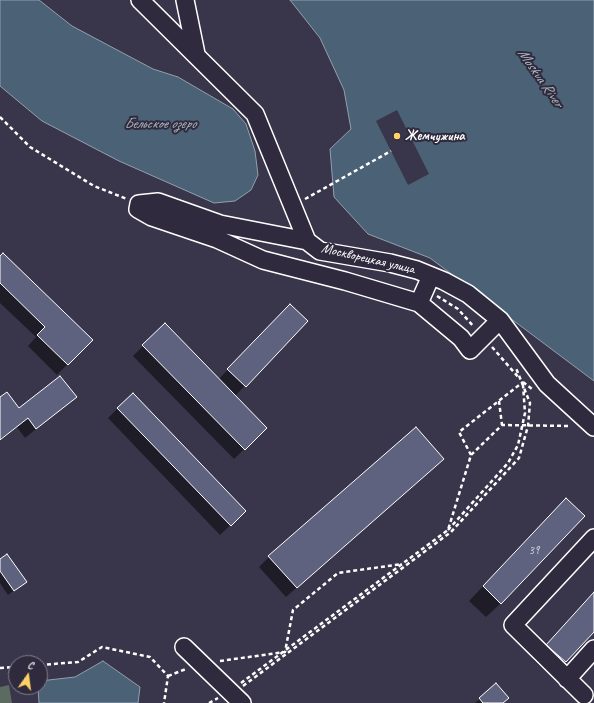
<!DOCTYPE html>
<html>
<head>
<meta charset="utf-8">
<style>
	body { margin:0 }
	#map { position:relative; width:594px; height:703px; overflow:hidden; background:#39354a; font-family:Caveat,sans-serif }
	canvas { display:block }
	.north { position:absolute; left:8px; top:655px; width:40px; height:40px; box-sizing:border-box; background:#2f2a3d; border:1px solid #827f8b; border-radius:50%; rotate:14deg; font-size:11px; font-weight:700; line-height:16px; text-align:center; color:#fff }
	.north::after { content:''; display:block; margin:auto; width:14px; height:18px; background:#ffd166; clip-path:polygon(50% 0,100% 100%,50% 72%,0 100%) }
</style>
</head>
<body>
<div id="map">
<canvas width="594" height="703"></canvas>
<div class="north">С</div>
</div>
<script>
const context = document.querySelector('canvas').getContext('2d');
context.lineJoin = 'round';
function fillPath(path, color) {
  context.fillStyle = color;
  context.fill(path, 'evenodd');
}
function shape(rows) {
  const path = new Path2D();
  for (const r of rows) {
    path.moveTo(r[0], r[1]);
    for (let i = 2; i < r.length; i += 2) path.lineTo(r[i], r[i + 1]);
  }
  return path;
}
function trace(path, color, width, dash) {
  context.strokeStyle = color;
  context.lineWidth = width;
  context.lineCap = dash ? 'butt' : 'round';
  context.setLineDash(dash || []);
  context.stroke(path);
}
function drawText(font, color, halo, rows, align = 'center') {
  context.font = font + ' Caveat,sans-serif';
  context.lineWidth = 4;
  context.setLineDash([]);
  context.textBaseline = 'middle';
  context.strokeStyle = halo;
  context.fillStyle = color;
  for (const [text, x, y, turn = 0] of rows) {
    context.save();
    context.translate(x, y);
    context.rotate((+turn || 0) * Math.PI / 180);
    context.textAlign = isNaN(turn) ? turn : align;
    if (halo) context.strokeText(text, 0, 0);
    context.fillText(text, 0, 0);
    context.restore();
  }
}
fillPath(shape([
	[9,685,12,703,0,703,0,687]
]), '#5c6b61');
const water = shape([
	[0,0,39,0,72,26,153,69,178,77,233,109,246,124,255,151,258,175,251,190,235,201,214,203,119,161,42,121,0,86,0,0],
	[290,0,594,0,594,381,430,258,368,234,334,197,330,149,351,129,344,90,320,38,290,0],
	[103,661,140,687,138,703,39,703,38,687,40,687,40,681,75,677,103,661]
]);
fillPath(water, '#4b6176');
trace(water, '#93a0ad', 1);
fillPath(shape([
	[397,110,429,174,408,185,376,121]
]), '#39354a');
fillPath(shape([
	[0,257,91,340,57,375,28,346,36,337,0,303],
	[280,315,307,321,235,396,266,428,234,459,133,356,164,325,218,380],
	[75,397,25,438,17,427,0,441,0,399,19,409],
	[118,408,245,511,220,535,108,418],
	[432,469,286,597,259,567,269,557],
	[552,514,501,603,486,617,469,601],
	[0,560,20,586,8,595,0,583],
	[594,592,594,630,551,676,533,660],
	[496,685,502,703,475,703,480,699]
]), '#0007');
const building = shape([
	[3,253,93,340,68,365,37,335,45,327,0,283,0,256,3,253],
	[290,304,308,321,246,387,227,369,290,304],
	[165,323,267,428,245,450,142,345,165,323],
	[60,376,77,397,36,429,28,418,0,440,0,397,7,392,19,408,60,376],
	[133,393,246,511,231,526,117,408,133,393],
	[416,427,444,459,297,588,268,556,416,427],
	[566,498,585,516,501,604,483,586,566,498],
	[7,554,27,582,14,591,0,571,0,559,7,554],
	[594,592,594,632,566,662,546,645,594,592],
	[496,683,509,698,503,703,483,703,479,698,496,683]
]);
fillPath(building, '#5f627f');
trace(building, '#fff', 1);
const minor = shape([
	[140,0,255,114,307,241,320,251,390,263,417,270,444,281,468,294,500,320,547,384,594,427],
	[185,0,196,54],
	[307,241,220,224,158,202,139,204,138,209,152,217,217,239,263,260,345,281,419,303],
	[431,276,419,303,461,338,470,350,500,320],
	[184,647,242,703],
	[567,679,594,649],
	[584,695,513,625,594,538]
]);
trace(minor, '#fff', 20);
trace(shape([
	[0,117,30,147,94,186,127,199],
	[305,199,391,151],
	[437,296,458,309,474,327],
	[492,347,519,378],
	[523,382,532,389],
	[499,401,502,425],
	[471,455,459,432,523,382],
	[448,530,508,463,518,445,525,413,523,385],
	[220,661,285,652,293,610,338,573,402,564],
	[40,665,78,662,102,647,150,657,168,676,164,703],
	[0,668,16,667],
	[168,676,186,669],
	[241,683,448,530,471,455,502,425,571,426],
	[243,686,451,532,519,458,528,426,530,403,516,368],
	[209,703,218,698]
]), '#fff', 2.5, [4, 3]);
trace(minor, '#2f2a3d', 17);
for (const [x, y, r, color] of [
	[397,136,4,"#ffd166"]
]) {
  const dot = new Path2D();
  dot.arc(x, y, r, 0, 2 * Math.PI);
  context.fillStyle = color;
  context.fill(dot);
  trace(dot, '#2f2a3d', 1.5);
}
drawText('12px', '#d7d8df', null, [
	["39",534,551]
]);
drawText('bold 14px', '#fff', '#2f2a3d', [
	["Жемчужина",405,136]
], 'left');
drawText('14px', '#fff', '#2f2a3d', [
	["Москворецкая улица",368,259,13]
]);
drawText('italic 15px', '#aeb8c1', '#2f2a3d', [
	["Moskva River",540,78,55],
	["Бельское озеро",160,124]
]);
</script>
</body>
</html>
